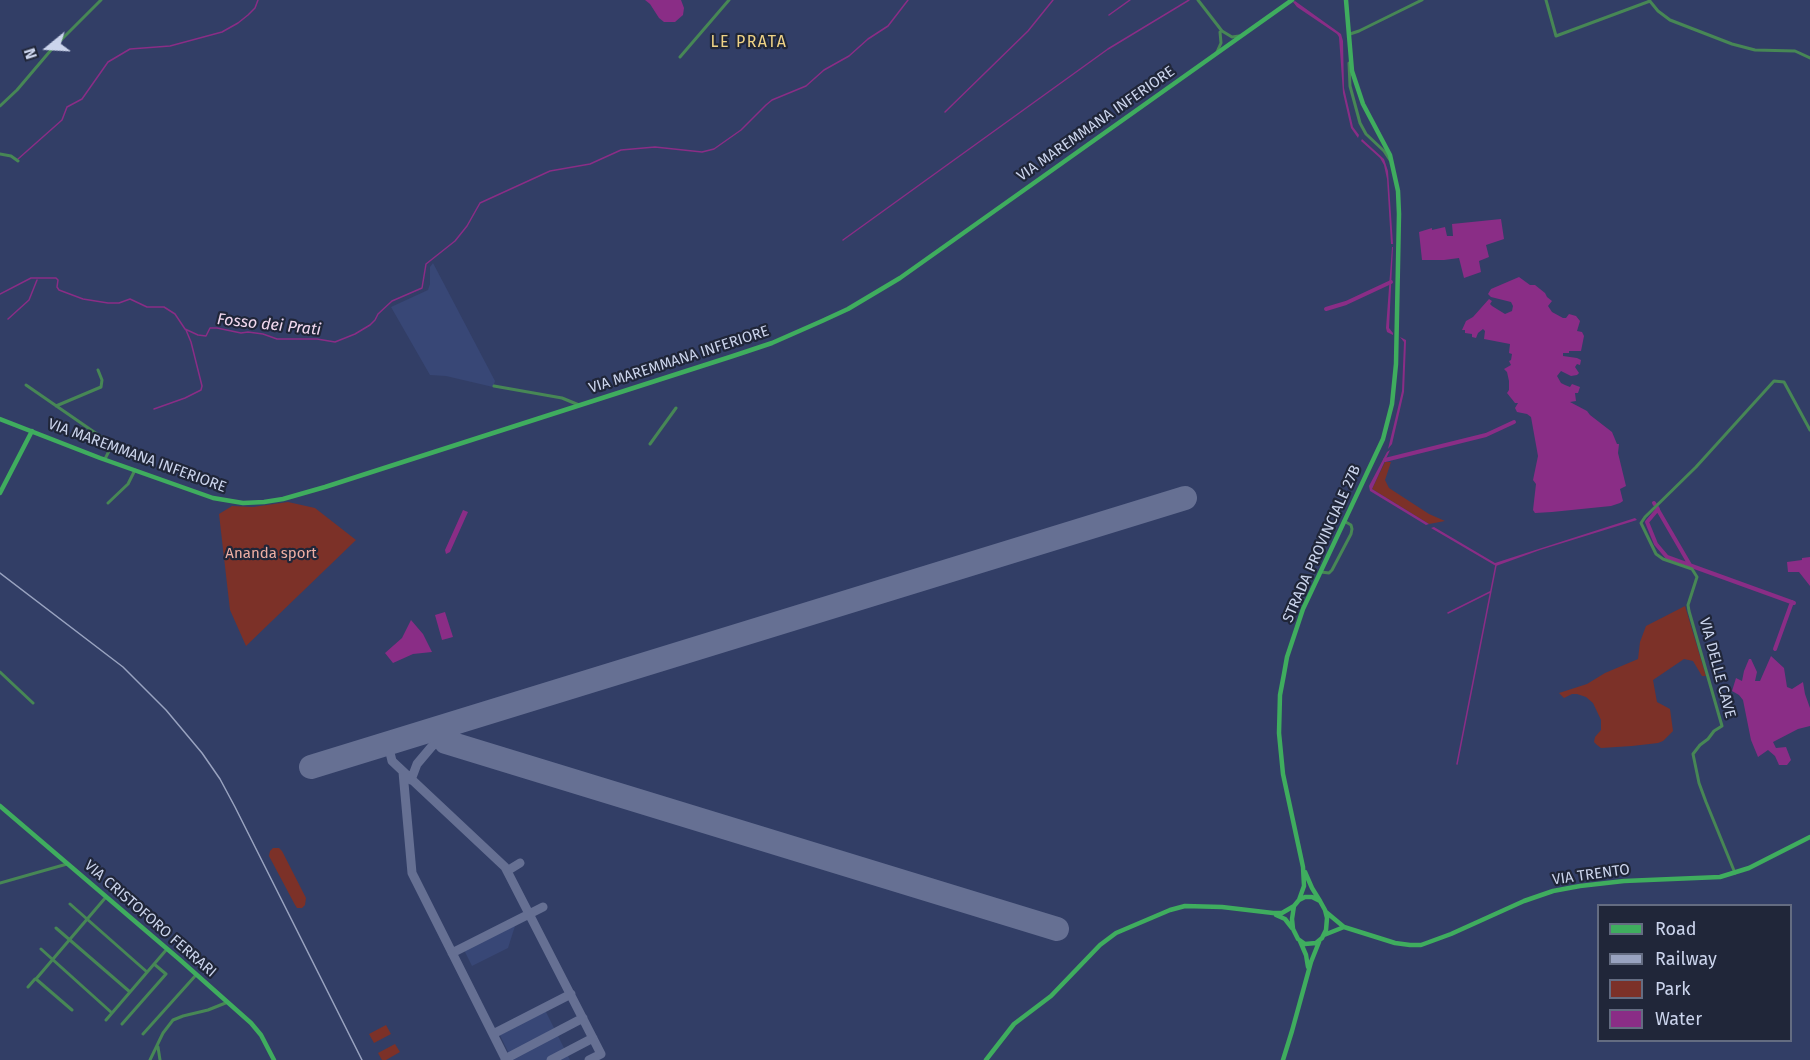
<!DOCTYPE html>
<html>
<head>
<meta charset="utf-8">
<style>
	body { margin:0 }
	#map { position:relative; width:1810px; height:1060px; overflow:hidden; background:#323e66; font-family:"Fira Sans",sans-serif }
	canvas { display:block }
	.legend { position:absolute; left:1597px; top:904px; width:195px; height:138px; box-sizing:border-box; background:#202639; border:2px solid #646c81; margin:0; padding:8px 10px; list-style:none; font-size:18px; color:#cbd4ec }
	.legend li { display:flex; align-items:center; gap:12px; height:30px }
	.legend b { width:30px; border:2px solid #646c81 }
	.north { position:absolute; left:18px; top:18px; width:60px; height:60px; -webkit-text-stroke:4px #202639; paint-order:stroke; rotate:252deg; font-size:16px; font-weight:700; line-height:24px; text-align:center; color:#cbd4ec }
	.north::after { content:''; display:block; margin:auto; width:21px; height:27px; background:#cbd4ec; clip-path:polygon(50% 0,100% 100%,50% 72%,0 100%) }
</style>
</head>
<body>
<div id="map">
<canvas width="1810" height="1060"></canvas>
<ul class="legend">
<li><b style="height:8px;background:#3fad5e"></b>Road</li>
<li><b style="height:8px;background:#99a3c0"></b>Railway</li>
<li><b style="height:16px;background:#7c3128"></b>Park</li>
<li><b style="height:16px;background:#8a2d86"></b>Water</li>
</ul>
<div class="north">N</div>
</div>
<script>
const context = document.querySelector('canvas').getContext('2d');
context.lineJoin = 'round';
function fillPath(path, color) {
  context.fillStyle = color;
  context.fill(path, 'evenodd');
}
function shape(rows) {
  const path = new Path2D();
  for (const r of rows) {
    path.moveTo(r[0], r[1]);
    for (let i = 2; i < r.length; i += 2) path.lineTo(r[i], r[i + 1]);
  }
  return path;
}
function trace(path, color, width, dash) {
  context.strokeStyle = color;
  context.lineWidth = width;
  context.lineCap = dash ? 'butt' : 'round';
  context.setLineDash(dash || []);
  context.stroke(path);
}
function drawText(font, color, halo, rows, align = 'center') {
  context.font = font + ' "Fira Sans",sans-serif';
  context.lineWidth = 4.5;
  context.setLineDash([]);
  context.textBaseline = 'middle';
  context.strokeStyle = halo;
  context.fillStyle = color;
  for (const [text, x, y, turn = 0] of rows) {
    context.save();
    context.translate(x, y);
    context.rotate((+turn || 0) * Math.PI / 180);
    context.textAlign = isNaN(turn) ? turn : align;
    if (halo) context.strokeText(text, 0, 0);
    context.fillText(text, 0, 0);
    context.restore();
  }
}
fillPath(shape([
	[433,263,495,381,493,387,446,376,430,375,391,307,428,290,430,284,430,267],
	[512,920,515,926,508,948,472,966,462,946],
	[543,1006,570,1060,512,1060,497,1029]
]), '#384776');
fillPath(shape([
	[1385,462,1391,462,1385,480,1389,488,1429,514,1445,521,1429,524,1372,489],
	[288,502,315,508,356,540,246,646,230,610,219,514,232,506,253,507],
	[1685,606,1706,676,1702,676,1693,661,1684,659,1653,680,1657,702,1670,709,1673,731,1663,741,1658,743,1632,746,1601,748,1597,745,1594,742,1595,737,1601,730,1601,720,1593,703,1586,697,1577,694,1572,694,1564,698,1559,693,1587,684,1605,673,1638,659,1640,642,1646,626],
	[273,848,279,848,282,851,306,898,305,905,302,908,297,908,295,905,269,856,270,851],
	[386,1025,391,1034,374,1043,369,1034],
	[395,1044,400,1052,386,1060,382,1060,378,1053]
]), '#7c3128');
fillPath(shape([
	[645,0,681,0,684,8,683,15,675,22,664,22,659,18,650,4],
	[1295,1,1341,34,1343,41,1344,88,1353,127,1359,135,1358,138,1351,128,1343,93,1339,37,1337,34,1297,7,1293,2],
	[1362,139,1384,159,1388,171,1393,244,1391,244,1387,179,1384,165,1380,158,1361,141],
	[1501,219,1504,239,1486,245,1489,257,1479,261,1481,272,1464,278,1459,258,1444,260,1422,260,1419,232,1432,228,1432,230,1445,227,1447,236,1453,236,1452,224],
	[1392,247,1393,247,1389,328,1393,333,1393,335,1387,332,1386,328],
	[1519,277,1530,285,1535,285,1545,293,1547,297,1552,301,1548,306,1552,312,1563,318,1566,318,1569,314,1576,316,1580,321,1577,331,1582,332,1584,336,1581,351,1569,351,1569,353,1563,353,1563,356,1577,358,1581,360,1580,365,1577,364,1575,367,1579,373,1577,375,1571,376,1561,371,1557,376,1561,383,1565,385,1570,387,1572,384,1580,387,1578,393,1575,393,1576,401,1570,402,1587,411,1590,415,1612,432,1617,444,1619,444,1618,453,1626,486,1620,489,1623,501,1620,503,1611,506,1552,512,1535,513,1533,510,1536,484,1533,480,1538,456,1531,417,1527,414,1517,412,1515,408,1518,403,1515,403,1507,393,1509,390,1509,381,1507,372,1504,369,1511,365,1509,361,1511,360,1512,354,1509,353,1510,344,1484,339,1485,331,1483,329,1478,333,1476,338,1472,337,1472,334,1465,333,1465,330,1462,330,1466,321,1473,317,1489,299,1492,301,1490,304,1492,306,1505,314,1512,311,1513,306,1511,302,1491,297,1488,294,1491,289],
	[1400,337,1406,340,1406,342,1404,392,1392,444,1388,449,1402,391,1404,342],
	[1390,450,1372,489,1429,524,1426,525,1370,491,1369,486,1387,452],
	[463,510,468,512,450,552,446,554,445,550],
	[1635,518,1637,520,1540,550,1496,566,1431,528,1434,527,1495,563],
	[1810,557,1810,586,1799,572,1788,572,1787,562,1802,560,1802,558],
	[445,612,453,637,442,640,435,615],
	[411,620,423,634,432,652,413,654,393,663,385,653,402,638],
	[1771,656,1784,668,1787,687,1792,689,1803,682,1805,694,1810,708,1810,726,1798,729,1773,742,1776,748,1786,747,1791,760,1787,765,1779,765,1775,756,1768,750,1758,757,1751,740,1743,700,1739,695,1732,691,1736,678,1742,681,1744,671,1749,659,1751,659,1757,672,1755,681,1760,681]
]), '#8a2d86');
trace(shape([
	[1109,15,1130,0],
	[945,112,1028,31,1053,0],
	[18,159,62,120,67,107,82,99,108,62,130,49,170,46,222,32,238,23,248,15,255,8,258,0],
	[843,240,1108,49,1189,0],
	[0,294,31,278,56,278,58,280,57,287,59,290,83,299,108,303,119,303,130,299,147,307,164,307,175,314,185,329,198,335,206,336,210,328,217,328,241,333,248,332,263,334,277,339,317,339,335,342,355,334,370,325,375,320,378,314,392,301,422,288,426,264,455,241,467,226,480,203,550,171,590,164,621,150,655,147,702,152,714,149,741,130,766,105,772,100,806,86,824,70,849,56,868,39,888,26,908,0],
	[8,319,29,300,37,280],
	[154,409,185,398,201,390,202,386,191,342,186,330],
	[1448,613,1490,592],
	[1457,764,1496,565]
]), '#8a2d86', 1.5);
trace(shape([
	[1326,309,1346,303,1391,282],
	[1385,460,1486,435,1514,422],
	[1654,503,1658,509,1647,522,1656,544,1667,557,1794,603],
	[1658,510,1690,565],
	[1775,649,1792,602]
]), '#8a2d86', 4);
trace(shape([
	[388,744,392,761,505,867,601,1054,589,1060],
	[403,772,412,873,506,1060],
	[411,780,417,764,433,745,446,742],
	[507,871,520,863],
	[452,953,543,907],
	[493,1034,571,994],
	[505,1059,583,1018],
	[551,1060,593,1038]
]), '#667093', 9);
trace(shape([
	[446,742,1057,929],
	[311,767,1185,498]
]), '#667093', 24);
trace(shape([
	[1198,0,1222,31,1232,37,1239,36],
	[1546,0,1556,36,1650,1],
	[1649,0,1658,11,1670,20,1732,44,1755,50,1795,51,1810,58],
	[1350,34,1359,31,1422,0],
	[1217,52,1221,43,1220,32],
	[680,57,729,0],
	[1349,63,1350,86,1360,123,1366,134,1384,151,1390,160],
	[0,106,17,90,51,50,101,0],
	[0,154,11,156,18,161],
	[26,385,110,443,111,447,105,459],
	[494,386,562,398,579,405],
	[56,406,101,387,102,380,98,370],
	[650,444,676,408],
	[108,503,128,484,135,470],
	[1321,572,1329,573,1332,570,1351,534,1352,529,1351,525,1344,521],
	[0,672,33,703],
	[1735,873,1706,802,1699,783,1693,754,1700,745,1708,739,1714,731,1722,726,1689,611,1688,605,1697,577,1692,569,1663,559,1656,554,1641,523,1645,517,1696,467,1774,381,1784,382,1810,430],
	[0,883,67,864],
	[70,904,147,972],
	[56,928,130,992],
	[41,949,112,1013],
	[28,987,35,979],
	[72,1010,36,979,106,897],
	[106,1020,167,949],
	[122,1024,166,974,154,964],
	[143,1034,196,975],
	[158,1047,160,1060],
	[150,1060,163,1033,173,1020,183,1016,208,1010,228,1002]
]), '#478755', 3);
trace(shape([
	[0,419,100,458,213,498,243,503,264,502,283,499,325,487,733,356,772,343,822,321,848,309,900,278,1292,0],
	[0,493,32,431],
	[0,806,179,959,251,1023,261,1035,274,1060],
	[1305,872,1312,888,1320,901,1325,910,1327,918,1326,930,1322,938,1316,943,1305,944,1298,939,1293,929,1292,919,1294,906,1299,900,1305,897,1312,897,1320,901],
	[1299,900,1304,886,1303,867,1283,774,1279,733,1280,695,1284,674,1287,657,1303,609,1383,439,1392,404,1396,364,1399,214,1398,191,1390,155,1363,104,1352,71,1346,0],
	[1326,912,1344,927,1395,943,1410,945,1421,945,1451,934,1524,901,1553,891,1580,886,1624,881,1720,877,1749,868,1810,837],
	[1276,915,1285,919,1292,928],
	[1324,935,1344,927],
	[1300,941,1306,955,1308,967],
	[986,1060,1014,1024,1051,996,1100,945,1116,933,1170,910,1185,906,1222,907,1273,913,1282,913,1294,906],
	[1283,1060,1292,1031,1311,962,1319,942]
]), '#3fad5e', 4.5);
trace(shape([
	[0,573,123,667,166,710,202,753,220,779,235,807,362,1060]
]), '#99a3c0', 1.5);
drawText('15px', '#cbd4ec', '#202639', [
	["VIA MAREMMANA INFERIORE",1096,124,-35],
	["VIA MAREMMANA INFERIORE",679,360,-18],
	["VIA MAREMMANA INFERIORE",137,456,20],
	["STRADA PROVINCIALE 27B",1322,544,-66],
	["VIA DELLE CAVE",1717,668,75],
	["VIA TRENTO",1591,875,-8],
	["VIA CRISTOFORO FERRARI",150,919,41]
]);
drawText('15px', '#eeaea3', '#202639', [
	["Ananda sport",271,554]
]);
context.letterSpacing = '1.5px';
drawText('16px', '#eed286', '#202639', [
	["LE PRATA",749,43]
]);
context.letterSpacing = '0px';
drawText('italic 16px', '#f1d8ee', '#202639', [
	["Fosso dei Prati",269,325,6]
]);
</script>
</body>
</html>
